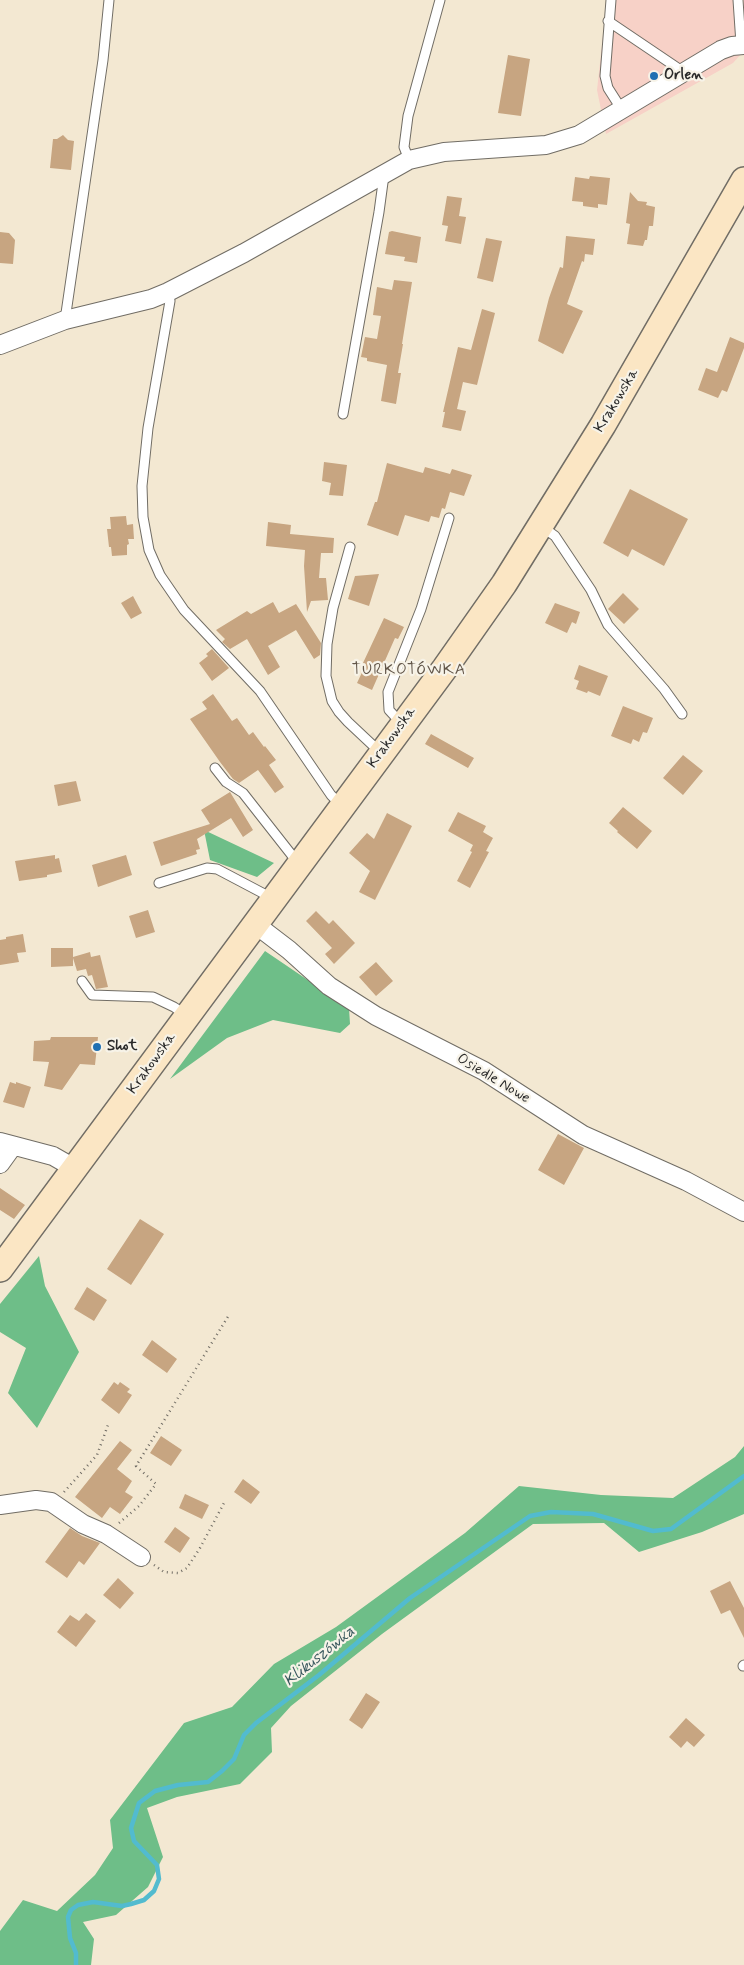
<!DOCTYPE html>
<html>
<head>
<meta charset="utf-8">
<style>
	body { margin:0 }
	canvas { display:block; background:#f3e8d2 }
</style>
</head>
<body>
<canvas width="744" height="1965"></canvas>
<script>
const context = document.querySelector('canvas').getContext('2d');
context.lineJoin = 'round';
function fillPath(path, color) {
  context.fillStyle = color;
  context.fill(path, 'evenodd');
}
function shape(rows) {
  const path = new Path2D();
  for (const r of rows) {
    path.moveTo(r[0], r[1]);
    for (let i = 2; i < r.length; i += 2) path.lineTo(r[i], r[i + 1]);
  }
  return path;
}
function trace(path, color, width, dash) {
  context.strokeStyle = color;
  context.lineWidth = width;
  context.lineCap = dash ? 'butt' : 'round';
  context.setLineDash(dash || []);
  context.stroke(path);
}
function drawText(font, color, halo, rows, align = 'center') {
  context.font = font + ' Mynerve,sans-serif';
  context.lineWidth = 4.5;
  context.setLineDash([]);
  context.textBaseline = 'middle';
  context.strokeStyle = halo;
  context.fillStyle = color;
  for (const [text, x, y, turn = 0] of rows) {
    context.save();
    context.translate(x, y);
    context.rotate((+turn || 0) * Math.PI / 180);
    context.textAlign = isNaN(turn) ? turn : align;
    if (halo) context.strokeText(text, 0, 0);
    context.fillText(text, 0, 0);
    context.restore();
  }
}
fillPath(shape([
	[607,0,744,0,744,51,733,63,606,134,597,90]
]), '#f7d1c7');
fillPath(shape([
	[204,830,274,863,257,877,210,860],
	[265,951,349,1008,350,1024,340,1033,273,1020,227,1038,170,1079],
	[39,1256,45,1286,79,1352,37,1428,8,1393,26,1348,0,1332,0,1304],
	[744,1446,744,1514,702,1532,639,1552,604,1523,533,1524,382,1634,291,1706,271,1728,272,1752,240,1784,177,1797,147,1808,163,1857,148,1887,116,1915,83,1922,94,1939,91,1965,0,1965,0,1931,23,1900,57,1911,95,1875,113,1848,110,1820,184,1723,232,1707,274,1664,336,1627,465,1533,519,1486,601,1495,673,1498,735,1457]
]), '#6ebe88');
trace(shape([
	[76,1965,76,1953,70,1938,68,1917,71,1910,78,1905,93,1902,122,1906,131,1904,144,1900,154,1891,159,1879,157,1865,134,1841,131,1828,139,1803,155,1791,178,1785,208,1782,222,1771,234,1759,244,1735,256,1723,319,1675,410,1598,530,1516,551,1512,593,1514,653,1531,671,1529,744,1476]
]), '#52bbcf', 4.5);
fillPath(shape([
	[508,55,530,59,521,116,498,113],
	[63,135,68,140,74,141,71,170,50,168,53,139,57,139],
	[590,176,610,178,607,205,598,204,598,208,583,206,583,202,572,201,575,177,589,179],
	[630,192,638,201,647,202,646,205,655,207,653,226,649,226,647,240,645,240,643,246,627,244,630,224,626,223],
	[447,196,462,198,459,216,466,217,461,244,445,241,448,226,442,225],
	[392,231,421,237,417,263,404,261,405,257,385,254,389,232],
	[0,232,9,233,15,240,13,264,0,263],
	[566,236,595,239,593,255,585,254,584,262,582,261,567,304,583,311,563,354,538,341,549,298,560,267,563,268],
	[486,238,502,241,493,282,477,278],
	[394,280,412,282,402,344,403,344,398,373,401,373,396,404,381,401,387,365,367,361,367,358,361,357,365,337,377,339,381,316,373,315,377,287,392,290],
	[482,309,495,313,477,385,463,382,457,409,466,411,461,431,442,427,445,412,443,412,458,347,471,350],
	[730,337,744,343,744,348,727,392,722,390,718,398,698,390,706,368,717,372],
	[324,462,347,465,343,496,329,495,331,483,322,481],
	[387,463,423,473,425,467,450,474,452,469,472,475,464,496,450,492,445,509,442,508,439,518,431,516,429,522,405,515,398,536,367,525,375,502,377,502],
	[630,489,688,519,664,566,632,549,628,557,603,543],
	[126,516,127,525,133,524,134,539,128,539,129,544,127,545,127,555,112,556,111,547,109,547,107,529,111,529,110,517],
	[268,522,291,525,290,534,334,538,333,553,321,553,319,578,326,578,328,600,311,601,307,612,304,566,305,550,266,546],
	[379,574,369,606,348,599,355,576],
	[623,593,639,609,624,624,608,609],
	[133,596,142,613,131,619,121,603],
	[273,602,279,613,296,604,321,643,320,655,314,659,296,630,268,646,280,667,268,675,247,639,230,649,222,642,225,639,216,630,247,611,251,614],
	[555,603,580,612,576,624,572,622,567,633,545,623],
	[384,618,404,627,398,639,395,638,372,690,357,683,366,664,363,663],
	[212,649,229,668,212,681,199,663,208,656,206,654],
	[579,665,608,676,600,696,588,691,587,693,576,689,579,681,574,679],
	[213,694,232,721,237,718,249,735,253,732,264,747,265,746,276,760,269,765,284,787,275,793,258,770,239,783,233,779,220,762,190,719,207,709,202,702],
	[623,706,653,718,647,733,643,732,639,742,633,739,631,744,611,736],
	[431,734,474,758,468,768,425,744],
	[683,755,703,771,683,795,663,778],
	[76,781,81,801,58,806,54,785],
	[230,792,253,830,243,837,231,818,197,839,200,849,196,850,197,854,161,866,153,842,210,824,201,810],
	[623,807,652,831,637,849,617,832,618,831,609,823],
	[458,812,486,826,483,832,493,838,486,851,489,852,470,888,457,881,472,852,470,851,473,845,448,831],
	[387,813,412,826,375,900,359,892,370,871,349,853,367,833,374,839],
	[55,855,55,859,59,858,62,872,47,875,47,877,19,881,15,861],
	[126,855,132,875,98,887,92,865],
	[148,910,155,932,136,938,129,916],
	[316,911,329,924,333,920,355,943,334,964,325,954,332,948,306,921],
	[23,934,26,952,17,953,19,962,0,965,0,940,6,939,6,937],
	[51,948,73,948,73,957,90,952,91,957,100,955,108,987,96,989,92,975,88,976,86,969,77,971,73,958,73,966,51,967],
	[376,962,393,981,376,996,359,977],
	[51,1037,98,1037,95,1065,80,1064,62,1090,44,1086,49,1062,33,1061,34,1041,50,1040],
	[10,1082,16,1084,16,1082,31,1087,24,1108,3,1102],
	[558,1134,584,1148,564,1185,538,1170],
	[0,1188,25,1205,14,1219,0,1210],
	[140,1219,164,1234,131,1285,107,1269],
	[87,1287,107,1300,94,1321,74,1309],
	[152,1340,177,1359,167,1373,142,1355],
	[114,1382,118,1385,120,1382,130,1389,127,1392,132,1395,119,1414,101,1400],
	[161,1436,182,1450,171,1466,150,1453],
	[120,1441,132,1450,117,1469,132,1481,125,1492,133,1497,120,1514,110,1507,102,1518,75,1497],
	[243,1479,260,1492,251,1504,234,1492],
	[185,1494,209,1505,202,1519,179,1508],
	[175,1527,190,1538,180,1553,164,1542],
	[70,1528,82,1536,100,1543,84,1565,79,1561,67,1578,45,1562],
	[118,1578,134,1593,120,1609,103,1595],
	[730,1581,744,1608,744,1638,730,1610,721,1614,710,1591],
	[86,1613,96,1621,76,1647,57,1632,70,1615,79,1621],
	[366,1693,380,1702,362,1729,349,1720],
	[686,1718,705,1735,694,1747,687,1741,681,1748,669,1737]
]), '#c7a581');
const service = shape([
	[611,0,605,76,608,88,622,110],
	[738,0,741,44],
	[608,21,685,73],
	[409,160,404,147,408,116,440,0],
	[168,292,170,301,148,428,142,486,143,517,149,550,160,575,184,610,260,691,331,795,341,805],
	[65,320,103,60,109,0],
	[343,414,379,212,384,175],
	[541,526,555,536,591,590,608,625,664,689,682,714],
	[350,547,333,608,327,644,326,676,332,701,339,712,348,722,381,753],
	[402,724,389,710,388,692,421,609,449,518],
	[215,768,226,782,243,793,298,863],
	[159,883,207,868,217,869,272,898],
	[82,981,92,995,153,997,174,1007,186,1015],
	[743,1666,744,1665]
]);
const minor = shape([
	[0,345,65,320,151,299,168,292,244,253,409,160,444,152,546,145,579,135,721,50,732,46,744,45],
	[255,924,289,950,329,986,376,1016,484,1071,583,1135,686,1181,744,1212],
	[0,1142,53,1156,74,1168],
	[0,1164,13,1146],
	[0,1505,36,1500,51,1502,83,1524,106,1534,141,1557]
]);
const secondary = shape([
	[0,1269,445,668,504,584,603,425,744,180]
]);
trace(service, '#716d65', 11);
trace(minor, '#716d65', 20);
trace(secondary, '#716d65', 28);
trace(shape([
	[64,1492,97,1455,108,1425],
	[119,1523,139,1506,156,1484,136,1466,229,1315],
	[154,1565,164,1572,178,1573,187,1568,200,1548,224,1503]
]), '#716d65', 2.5, [1, 4]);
trace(service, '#fff', 9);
trace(minor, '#fff', 18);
trace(secondary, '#fbe6c4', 25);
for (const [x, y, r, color] of [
	[654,76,5,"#1f6fb2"],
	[97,1047,5,"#1f6fb2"]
]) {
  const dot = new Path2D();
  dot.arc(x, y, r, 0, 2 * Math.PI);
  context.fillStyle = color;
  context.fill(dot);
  trace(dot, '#f7f3e8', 2);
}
drawText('bold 15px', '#2b2b2b', '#f7f3e8', [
	["Orlen",664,76],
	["Shot",107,1047]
], 'left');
drawText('15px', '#2b2b2b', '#f7f3e8', [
	["Krakowska",617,401,-59],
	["Krakowska",392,738,-54],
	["Krakowska",152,1064,-54],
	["Osiedle Nowe",493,1079,31]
]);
context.letterSpacing = '1px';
drawText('16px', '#625649', '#f7f3e8', [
	["TURKOTÓWKA",409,671]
]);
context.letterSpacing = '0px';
drawText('italic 16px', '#37565c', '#f7f3e8', [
	["Klikuszówka",320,1657,-39]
]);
</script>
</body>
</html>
